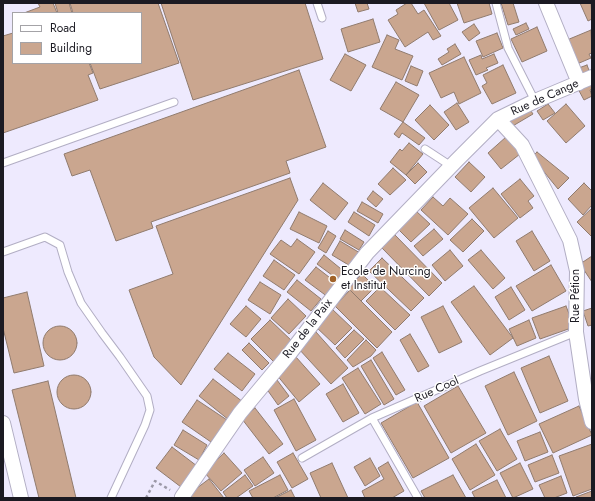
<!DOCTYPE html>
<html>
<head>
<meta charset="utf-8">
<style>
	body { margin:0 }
	#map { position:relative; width:595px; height:501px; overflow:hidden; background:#eeeafe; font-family:Jost,sans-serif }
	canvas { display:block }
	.frame { position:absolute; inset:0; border:4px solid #1b1a22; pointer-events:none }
	.legend { position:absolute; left:12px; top:12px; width:130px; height:52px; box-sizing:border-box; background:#fff; border:1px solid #a4a3a7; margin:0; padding:5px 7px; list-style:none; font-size:12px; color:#1b1a22 }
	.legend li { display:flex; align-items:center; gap:8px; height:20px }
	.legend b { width:20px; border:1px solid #a4a3a7 }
</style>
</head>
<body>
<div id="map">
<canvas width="595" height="501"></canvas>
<div class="frame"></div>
<ul class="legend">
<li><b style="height:5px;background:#fff"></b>Road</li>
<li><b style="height:11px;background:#caa68f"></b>Building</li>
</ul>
</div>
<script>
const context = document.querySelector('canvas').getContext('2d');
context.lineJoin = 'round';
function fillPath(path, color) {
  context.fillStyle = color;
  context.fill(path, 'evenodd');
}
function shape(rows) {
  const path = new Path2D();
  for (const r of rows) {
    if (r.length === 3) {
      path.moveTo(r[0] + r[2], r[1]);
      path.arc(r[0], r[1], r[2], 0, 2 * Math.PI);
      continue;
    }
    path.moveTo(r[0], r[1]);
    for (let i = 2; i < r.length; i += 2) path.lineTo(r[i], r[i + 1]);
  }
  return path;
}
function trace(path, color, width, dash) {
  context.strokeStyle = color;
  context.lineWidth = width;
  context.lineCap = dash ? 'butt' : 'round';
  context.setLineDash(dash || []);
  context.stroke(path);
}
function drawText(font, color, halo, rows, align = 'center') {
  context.font = font + ' Jost,sans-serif';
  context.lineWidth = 3;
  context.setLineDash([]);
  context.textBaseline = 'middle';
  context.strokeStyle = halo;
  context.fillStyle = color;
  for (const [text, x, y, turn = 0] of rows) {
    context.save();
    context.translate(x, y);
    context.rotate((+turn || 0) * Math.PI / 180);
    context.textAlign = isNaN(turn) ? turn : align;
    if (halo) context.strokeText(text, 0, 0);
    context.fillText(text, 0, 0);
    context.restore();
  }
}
const building = shape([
	[38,3,53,3,57,13,24,13,40,7,38,3],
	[55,3,69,3,72,13,58,13,55,3],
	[70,3,158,3,179,63,100,89,90,63,141,63,141,13,73,13,70,3],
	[161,3,305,3,323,59,193,100,161,3],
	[355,3,367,3,369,9,358,12,355,3],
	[407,3,411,3,418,14,424,10,441,36,433,40,428,32,405,47,388,20,398,14,396,10,407,3],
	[424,3,449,3,458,20,439,30,424,3],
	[457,3,489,3,492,14,464,23,457,3],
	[501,3,513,3,519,22,508,25,501,3],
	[580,3,591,3,592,19,588,21,580,3],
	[373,19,380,42,348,52,341,29,373,19],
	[526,23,529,29,516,35,513,29,526,23],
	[474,24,480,33,469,41,462,32,474,24],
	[537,27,547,51,522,62,511,39,537,27],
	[591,30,592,53,589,54,591,58,577,64,567,40,591,30],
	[13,33,13,63,89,63,93,73,88,75,98,100,3,133,3,36,13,33],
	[497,33,503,48,483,57,476,41,497,33],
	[387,35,399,40,395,49,413,56,402,80,372,67,387,35],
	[455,44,461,54,442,65,438,59,449,52,447,49,455,44],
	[345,54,366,65,351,91,330,80,345,54],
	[494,54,498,63,486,68,488,70,476,75,469,60,481,55,482,59,494,54],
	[464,57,481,93,459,104,454,92,441,98,429,73,464,57],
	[503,65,516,93,492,104,482,86,487,83,483,75,503,65],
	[587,65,590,73,580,77,576,69,587,65],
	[411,66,423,71,417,86,405,81,411,66],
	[299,70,326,147,286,161,290,173,151,222,153,228,116,241,90,170,72,176,64,154,299,70],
	[592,80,592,89,590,90,592,96,584,100,577,87,592,80],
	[396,82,419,95,403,122,380,109,396,82],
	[457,103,469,122,456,130,444,112,457,103],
	[548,104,555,113,543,120,537,111,548,104],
	[566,104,585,126,566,143,547,121,566,104],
	[430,105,449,125,434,140,415,120,430,105],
	[529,108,533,114,511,127,507,121,529,108],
	[403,122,425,138,419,145,402,133,399,138,394,134,403,122],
	[506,137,520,154,501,169,488,153,506,137],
	[409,143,423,154,406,175,390,162,400,149,402,151,409,143],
	[537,152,569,178,558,189,532,157,537,152],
	[469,162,485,177,471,192,455,177,469,162],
	[418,163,427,172,415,184,406,175,418,163],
	[393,168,406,180,390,195,378,184,393,168],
	[290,178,298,200,181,385,154,357,129,290,173,274,156,226,290,178],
	[520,179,534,196,528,201,533,208,520,218,501,194,520,179],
	[323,183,348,203,335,220,310,200,323,183],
	[584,183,592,191,592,205,583,215,568,199,584,183],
	[493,188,518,218,494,238,469,208,493,188],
	[373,191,383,199,376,207,367,199,373,191],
	[433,197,443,206,450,198,468,214,448,235,421,210,433,197],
	[362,202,383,214,378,223,357,211,362,202],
	[592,208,592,237,577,222,592,208],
	[416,211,430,224,411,242,398,229,416,211],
	[299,212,327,226,319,243,290,229,299,212],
	[354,212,375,225,369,236,348,222,354,212],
	[472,219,484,231,463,252,450,240,472,219],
	[434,229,443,239,423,256,414,246,434,229],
	[345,230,364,242,359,250,340,239,345,230],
	[328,231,336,236,326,253,318,248,328,231],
	[532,231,550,261,534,271,516,241,532,231],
	[395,235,442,283,429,296,382,248,395,235],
	[297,239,315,252,299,274,270,254,281,240,291,247,297,239],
	[340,241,360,253,352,267,332,255,340,241],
	[450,250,463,266,445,281,432,265,450,250],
	[481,250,505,278,493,289,468,260,481,250],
	[324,255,346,273,340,281,317,264,324,255],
	[592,256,592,282,580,264,592,256],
	[382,258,424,298,411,311,369,271,382,258],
	[274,260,295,275,284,290,263,276,274,260],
	[551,265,566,291,532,311,516,286,551,265],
	[316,267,338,284,328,297,305,280,316,267],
	[362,274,375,287,361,301,348,288,362,274],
	[297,280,321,299,311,311,287,292,297,280],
	[260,282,281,295,270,314,248,300,260,282],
	[474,286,513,338,490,355,451,302,474,286],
	[380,287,410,315,395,330,366,301,380,287],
	[511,287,525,310,509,320,495,297,511,287],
	[350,290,392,332,377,348,335,306,350,290],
	[27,292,44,366,14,373,3,328,3,298,27,292],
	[288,299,306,316,289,334,271,318,288,299],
	[246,306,261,319,246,337,230,324,246,306],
	[443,306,462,342,439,353,421,317,443,306],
	[566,306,574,327,540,339,532,318,566,306],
	[592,308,592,325,588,326,583,311,592,308],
	[332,309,352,328,335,345,315,326,332,309],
	[270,320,293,342,274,362,251,339,270,320],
	[529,320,536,338,517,346,509,329,529,320],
	[60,343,17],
	[354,330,364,339,345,358,336,348,354,330],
	[316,332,348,368,331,384,298,348,316,332],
	[410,334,429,366,418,372,400,340,410,334],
	[366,340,376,350,371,356,353,367,347,360,366,340],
	[249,343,269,363,262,370,242,350,249,343],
	[382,352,405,390,396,395,373,358,382,352],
	[228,353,255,374,242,391,214,369,228,353],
	[549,356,568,401,540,413,521,368,549,356],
	[296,357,320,384,299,402,276,374,296,357],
	[371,360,394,399,384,405,361,366,371,360],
	[358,368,381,404,365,414,342,378,358,368],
	[514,372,537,421,508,435,485,386,514,372],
	[74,392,17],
	[213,379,243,402,229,420,199,396,213,379],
	[277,380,289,396,278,405,266,388,277,380],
	[48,381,76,498,39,498,12,390,48,381],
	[343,384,359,413,343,422,326,394,343,384],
	[458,386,486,433,451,453,424,406,458,386],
	[294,399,316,440,296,451,274,410,294,399],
	[197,400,227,420,211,442,182,422,197,400],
	[417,402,449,458,413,478,381,423,417,402],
	[579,406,592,435,553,453,539,424,579,406],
	[255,408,283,444,269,454,242,419,255,408],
	[500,429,517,459,497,471,479,441,500,429],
	[183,430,207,445,199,460,174,445,183,430],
	[540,432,548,452,525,461,517,441,540,432],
	[476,444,495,475,470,490,452,459,476,444],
	[592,444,592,489,573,496,559,456,592,444],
	[172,447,197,466,181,487,156,468,172,447],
	[224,453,242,473,221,491,204,472,224,453],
	[293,453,308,479,292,488,277,462,293,453],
	[552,455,559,473,535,482,528,465,552,455],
	[263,457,274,473,255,486,244,470,263,457],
	[370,458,380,476,365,486,354,467,370,458],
	[388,462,404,491,392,498,365,498,362,491,384,479,378,468,388,462],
	[332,463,348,498,321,498,310,473,332,463],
	[520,463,533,489,513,498,500,473,520,463],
	[245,475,253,486,236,498,227,498,223,492,245,475],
	[280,475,288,490,273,498,253,498,249,491,280,475],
	[453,475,466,498,425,498,421,491,453,475],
	[561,476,567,493,554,498,545,498,539,485,561,476],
	[209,479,224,498,193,498,189,494,209,479],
	[497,480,506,498,475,498,472,492,497,480],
	[291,490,295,498,275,498,291,490],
	[592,491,592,498,577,498,576,497,592,491]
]);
fillPath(building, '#caa68f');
trace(building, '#907b6e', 1);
const service = shape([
	[317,3,322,18],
	[496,3,508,48,535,101],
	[425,149,451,166],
	[3,163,174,102],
	[3,252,45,237,60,245,68,272,81,303,102,333,120,357,147,396,150,410,145,425,111,498],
	[372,418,418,498],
	[302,458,372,418,480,371,576,332]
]);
const minor = shape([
	[546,3,579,83],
	[498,119,522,145,570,240,577,271,576,332,586,399,592,422],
	[3,423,21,498],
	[183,498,182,497,240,413,290,353,367,253,456,161,498,119,535,101,592,77]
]);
trace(service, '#b2aec4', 9);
trace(minor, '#b2aec4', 16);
trace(shape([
	[146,498,155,481,170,490]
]), '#9c99a8', 2.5, [3, 3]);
trace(service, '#fff', 7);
trace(minor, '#fff', 14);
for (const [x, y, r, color] of [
	[333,279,4,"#a16229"]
]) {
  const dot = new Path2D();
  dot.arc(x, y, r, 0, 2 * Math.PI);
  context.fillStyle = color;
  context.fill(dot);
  trace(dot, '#fff', 1.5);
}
drawText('12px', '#1b1a22', '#fff', [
	["Rue de Cange",545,98,-24],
	["Rue Pétion",576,296,-90],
	["Rue de la Paix",308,329,-52],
	["Rue Cool",437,390,-24]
]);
drawText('12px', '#1b1a22', '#fff', [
	["Ecole de Nurcing",341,272],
	["et Institut",341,286]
], 'left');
</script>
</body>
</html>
